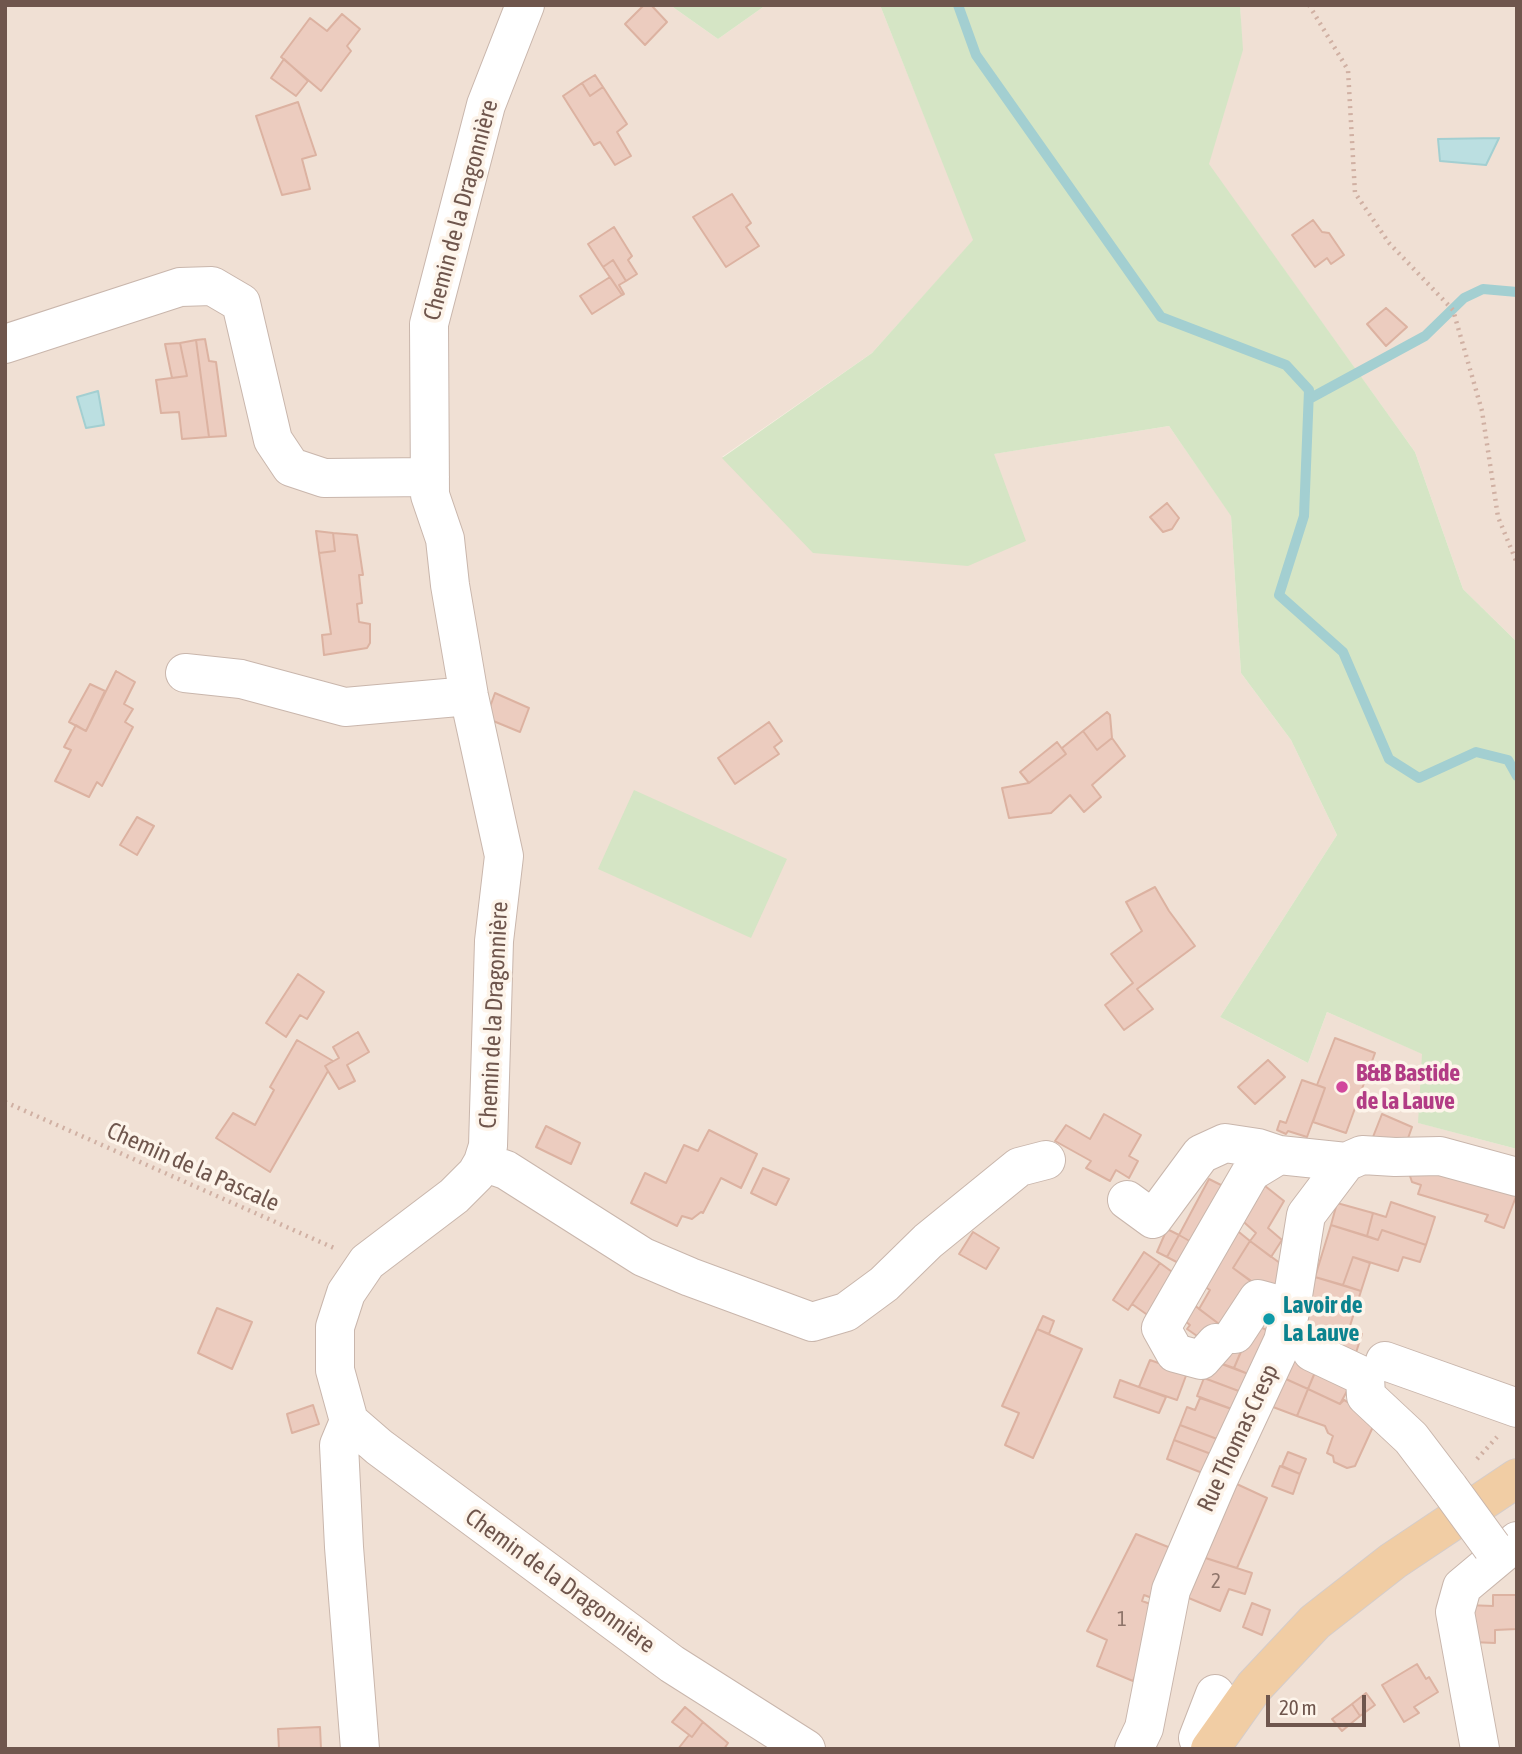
<!DOCTYPE html>
<html>
<head>
<meta charset="utf-8">
<style>
	body { margin:0 }
	#map { position:relative; width:1522px; height:1754px; overflow:hidden; background:#f9efe4; font-family:"Asap Condensed",sans-serif }
	canvas { display:block }
	.frame { position:absolute; inset:0; border:7px solid #6f564d; pointer-events:none }
	.scale { position:absolute; left:1266px; top:1695px; width:100px; height:32px; box-sizing:border-box; border:4px solid #6f564d; border-top:0; padding-left:9px; font-size:21px; line-height:24px; white-space:nowrap; color:#6f564d; -webkit-text-stroke:5px #fdf4ea; paint-order:stroke }
</style>
</head>
<body>
<div id="map">
<canvas width="1522" height="1754"></canvas>
<div class="frame"></div>
<div class="scale">20 m</div>
</div>
<script>
const context = document.querySelector('canvas').getContext('2d');
context.lineJoin = 'round';
function fillPath(path, color) {
  context.fillStyle = color;
  context.fill(path, 'evenodd');
}
function shape(rows) {
  const path = new Path2D();
  for (const r of rows) {
    path.moveTo(r[0], r[1]);
    for (let i = 2; i < r.length; i += 2) path.lineTo(r[i], r[i + 1]);
  }
  return path;
}
function trace(path, color, width, dash) {
  context.strokeStyle = color;
  context.lineWidth = width;
  context.lineCap = dash ? 'butt' : 'round';
  context.setLineDash(dash || []);
  context.stroke(path);
}
function drawText(font, color, halo, rows, align = 'center') {
  context.font = font + ' "Asap Condensed",sans-serif';
  context.lineWidth = 7;
  context.setLineDash([]);
  context.textBaseline = 'middle';
  context.strokeStyle = halo;
  context.fillStyle = color;
  for (const [text, x, y, turn = 0] of rows) {
    context.save();
    context.translate(x, y);
    context.rotate((+turn || 0) * Math.PI / 180);
    context.textAlign = isNaN(turn) ? turn : align;
    if (halo) context.strokeText(text, 0, 0);
    context.fillText(text, 0, 0);
    context.restore();
  }
}
fillPath(shape([
	[5,5,670,5,718,39,766,5,880,5,974,240,872,353,722,457,993,454,1169,426,1231,515,1241,673,1291,740,1337,835,1220,1017,1308,1063,1327,1012,1423,1054,1419,1123,1517,1149,1517,1749,5,1749],
	[1240,5,1517,5,1517,642,1463,589,1415,452,1208,164,1242,50]
]), '#f0e0d4');
fillPath(shape([
	[670,5,766,5,718,39],
	[880,5,1240,5,1243,50,1209,164,1415,452,1463,589,1517,642,1517,1149,1418,1123,1422,1054,1327,1012,1308,1063,1220,1017,1337,835,1291,740,1241,673,1231,516,1169,426,994,454,1026,541,968,566,813,553,722,458,872,353,973,240],
	[634,790,787,859,751,938,598,869]
]), '#d5e5c5');
const water = shape([
	[1499,138,1486,165,1440,161,1438,139,1499,138],
	[98,391,104,425,86,428,77,397,98,391]
]);
fillPath(water, '#bbdfe1');
trace(water, '#a3cfd1', 2);
trace(shape([
	[958,5,976,55,1161,317,1286,365,1309,390,1304,516,1279,595,1343,652,1389,759,1419,778,1476,752,1508,760,1517,776],
	[1309,399,1425,336,1464,298,1483,289,1517,292]
]), '#a3cfd1', 10);
const building = shape([
	[644,5,651,5,667,22,645,45,625,24,644,5],
	[342,14,360,29,347,46,351,51,321,91,281,57,310,18,327,31,342,14],
	[284,59,308,81,296,96,271,78,284,59],
	[595,75,603,87,590,96,582,83,595,75],
	[582,83,590,96,603,87,627,124,617,132,631,156,615,165,600,142,594,145,563,96,582,83],
	[298,102,316,155,302,159,310,189,282,195,256,116,298,102],
	[732,194,751,223,746,227,759,246,726,267,693,217,732,194],
	[1313,220,1322,232,1329,233,1344,255,1331,264,1327,258,1315,267,1292,235,1313,220],
	[614,227,632,256,628,260,637,274,626,281,613,260,603,267,588,244,614,227],
	[613,260,626,281,619,285,624,294,622,295,603,267,613,260],
	[610,277,622,295,592,314,580,296,610,277],
	[1386,308,1407,327,1386,346,1367,324,1386,308],
	[205,339,209,361,216,362,226,436,209,437,196,340,205,339],
	[196,340,209,437,182,439,179,412,161,413,156,380,187,376,180,343,196,340],
	[180,343,187,376,172,378,165,344,180,343],
	[1167,503,1179,518,1172,529,1163,532,1150,517,1167,503],
	[316,531,333,533,335,551,319,553,316,531],
	[333,533,357,535,363,575,359,575,362,603,357,604,359,622,370,624,370,643,367,648,324,655,322,635,331,634,319,553,335,551,333,533],
	[116,671,135,682,124,704,133,709,125,722,133,727,102,786,97,782,89,797,55,781,71,750,64,747,76,725,86,731,116,671],
	[90,684,105,691,86,731,69,722,90,684],
	[495,693,529,708,520,732,486,718,495,693],
	[1107,712,1110,715,1112,738,1097,750,1083,731,1107,712],
	[769,722,782,741,774,747,779,754,735,784,718,758,769,722],
	[1083,731,1097,750,1112,738,1125,756,1092,785,1101,797,1084,812,1070,795,1051,813,1009,818,1002,788,1029,783,1066,754,1062,748,1083,731],
	[1057,742,1066,754,1029,783,1020,772,1057,742],
	[137,817,154,826,137,855,120,845,137,817],
	[1155,887,1169,911,1195,946,1137,989,1153,1009,1124,1030,1105,1005,1133,983,1111,954,1142,931,1126,902,1155,887],
	[298,974,324,992,307,1019,300,1015,286,1037,266,1023,298,974],
	[358,1032,369,1052,347,1065,355,1081,339,1089,325,1066,339,1058,333,1047,358,1032],
	[1335,1038,1375,1053,1346,1133,1313,1122,1325,1088,1317,1085,1335,1038],
	[297,1040,333,1061,325,1066,328,1071,270,1172,216,1138,233,1113,255,1125,274,1090,270,1087,297,1040],
	[1268,1060,1285,1077,1255,1104,1238,1087,1268,1060],
	[1302,1080,1325,1088,1307,1137,1288,1131,1286,1134,1277,1130,1280,1121,1286,1123,1302,1080],
	[1104,1114,1141,1135,1129,1156,1138,1161,1129,1178,1116,1170,1110,1181,1086,1168,1091,1161,1055,1141,1066,1125,1090,1139,1104,1114],
	[1382,1114,1412,1127,1406,1144,1371,1142,1382,1114],
	[546,1126,580,1143,571,1164,536,1147,546,1126],
	[709,1130,757,1154,741,1188,721,1178,703,1213,701,1212,692,1219,682,1216,677,1226,631,1203,645,1173,666,1183,684,1145,698,1151,709,1130],
	[1430,1164,1517,1194,1504,1228,1485,1221,1488,1215,1418,1194,1421,1185,1412,1182,1409,1173,1430,1164],
	[763,1168,789,1179,776,1205,751,1193,763,1168],
	[1209,1179,1231,1190,1200,1247,1179,1235,1209,1179],
	[1260,1182,1284,1201,1268,1228,1282,1240,1271,1257,1250,1241,1256,1233,1236,1215,1260,1182],
	[1391,1202,1435,1217,1426,1245,1382,1230,1378,1240,1367,1236,1373,1213,1386,1217,1391,1202],
	[1337,1203,1373,1213,1367,1236,1331,1225,1337,1203],
	[1229,1224,1250,1241,1233,1268,1253,1283,1223,1327,1199,1309,1210,1290,1195,1281,1229,1224],
	[1331,1225,1378,1240,1382,1230,1426,1245,1420,1262,1403,1257,1398,1271,1353,1257,1343,1285,1315,1277,1331,1225],
	[1167,1229,1179,1235,1167,1257,1157,1252,1167,1229],
	[973,1232,999,1248,986,1269,959,1254,973,1232],
	[1179,1235,1200,1247,1190,1269,1167,1257,1179,1235],
	[1250,1241,1292,1272,1274,1297,1233,1268,1250,1241],
	[1144,1252,1160,1263,1128,1310,1113,1300,1144,1252],
	[1353,1257,1370,1263,1361,1291,1343,1285,1353,1257],
	[1160,1263,1183,1280,1156,1321,1132,1304,1160,1263],
	[1315,1277,1361,1291,1349,1329,1362,1334,1353,1362,1297,1340,1315,1277],
	[1185,1298,1223,1327,1210,1345,1187,1329,1190,1325,1176,1314,1185,1298],
	[217,1308,252,1322,232,1369,198,1353,217,1308],
	[1043,1316,1054,1321,1049,1334,1037,1329,1043,1316],
	[1253,1324,1276,1334,1255,1377,1234,1368,1253,1324],
	[1037,1329,1082,1349,1033,1458,1005,1445,1019,1413,1002,1406,1037,1329],
	[1242,1349,1234,1368,1211,1360,1242,1349],
	[1287,1350,1318,1365,1308,1389,1277,1375,1287,1350],
	[1150,1360,1187,1373,1177,1400,1139,1387,1150,1360],
	[1211,1360,1251,1375,1244,1393,1204,1378,1211,1360],
	[1319,1363,1353,1380,1340,1404,1308,1389,1319,1363],
	[1277,1375,1308,1389,1297,1416,1265,1404,1277,1375],
	[1204,1378,1244,1393,1237,1411,1197,1396,1204,1378],
	[1120,1380,1166,1397,1159,1413,1114,1397,1120,1380],
	[1308,1389,1340,1404,1344,1400,1377,1418,1355,1466,1347,1468,1334,1462,1333,1456,1327,1453,1333,1436,1328,1433,1325,1426,1297,1416,1308,1389],
	[1200,1398,1237,1411,1225,1442,1180,1425,1187,1407,1195,1410,1200,1398],
	[313,1405,319,1424,292,1433,287,1414,313,1405],
	[1180,1425,1225,1442,1219,1457,1174,1440,1180,1425],
	[1174,1440,1219,1457,1210,1476,1167,1459,1174,1440],
	[1288,1452,1306,1459,1300,1474,1282,1466,1288,1452],
	[1280,1466,1300,1474,1293,1494,1272,1486,1280,1466],
	[1228,1480,1267,1498,1237,1568,1193,1554,1228,1480],
	[1136,1534,1178,1551,1160,1601,1144,1595,1142,1601,1156,1606,1144,1655,1133,1681,1097,1666,1107,1640,1087,1631,1136,1534],
	[1193,1554,1252,1573,1245,1594,1229,1589,1220,1611,1179,1594,1193,1554],
	[1493,1595,1517,1595,1517,1629,1495,1630,1495,1643,1472,1642,1466,1605,1493,1606,1493,1595],
	[1252,1603,1270,1610,1262,1635,1243,1627,1252,1603],
	[1417,1664,1426,1679,1429,1677,1438,1692,1414,1707,1419,1713,1404,1722,1382,1685,1417,1664],
	[1366,1693,1375,1705,1360,1716,1352,1704,1366,1693],
	[1352,1704,1360,1716,1342,1731,1332,1719,1352,1704],
	[685,1707,703,1722,692,1737,672,1722,685,1707],
	[703,1722,728,1743,724,1749,678,1749,689,1735,692,1737,703,1722],
	[320,1727,321,1749,279,1749,278,1729,320,1727]
]);
fillPath(building, '#ecccbf');
trace(building, '#dcb2a1', 2);
const minor = shape([
	[525,5,486,105,429,324,430,495,445,539,450,585,469,696,504,856,494,941,488,1146,483,1162,476,1174,454,1196,367,1262,346,1293,335,1327,335,1370,349,1421,379,1447,672,1664,806,1749],
	[5,344,180,287,212,286,241,303,273,440,291,467,324,478,430,477],
	[185,673,241,679,345,707,469,696],
	[483,1162,506,1170,643,1257,690,1277,812,1322,846,1312,884,1284,928,1241,1019,1167,1046,1160],
	[1127,1200,1153,1219,1201,1154,1225,1143,1258,1148,1279,1155],
	[1235,1334,1258,1299,1291,1308],
	[1216,1343,1201,1360,1175,1353,1161,1328,1251,1172,1279,1155,1346,1162,1362,1155,1395,1157,1440,1156,1517,1177],
	[1312,1352,1365,1377,1366,1396,1411,1438,1449,1488],
	[1385,1361,1517,1408],
	[349,1421,339,1445,344,1547,360,1749],
	[1134,1749,1144,1728,1171,1590,1219,1478,1283,1341,1291,1308,1306,1215,1346,1162],
	[1202,1749,1198,1738,1215,1694],
	[1480,1749,1455,1612,1462,1587,1517,1541]
]);
const major = shape([
	[1210,1749,1254,1687,1315,1622,1393,1561,1517,1478]
]);
trace(minor, '#c9b6ac', 40);
trace(major, '#d4ccca', 40);
trace(shape([
	[1309,5,1348,70,1355,193,1389,243,1453,310,1482,411,1498,517,1517,563],
	[5,1102,334,1248],
	[1477,1459,1497,1437]
]), '#d0b0a3', 4.5, [2, 5]);
trace(minor, '#fff', 38);
trace(major, '#f1cda4', 38);
const minorBridge = shape([
	[1449,1488,1492,1547]
]);
trace(minorBridge, '#c9b6ac', 40, []);
trace(minorBridge, '#fff', 38);
for (const [x, y, r, color] of [
	[1342,1087,7,"#d1479c"],
	[1269,1319,7,"#0f9aa8"]
]) {
  const dot = new Path2D();
  dot.arc(x, y, r, 0, 2 * Math.PI);
  context.fillStyle = color;
  context.fill(dot);
  trace(dot, '#fdf4ea', 2.5);
}
drawText('21px', '#8e746a', null, [
	["2",1216,1581],
	["1",1122,1619]
]);
drawText('24px', '#6f564d', '#fdf4ea', [
	["Chemin de la Dragonnière",461,210,-75],
	["Chemin de la Dragonnière",494,1015,-87],
	["Chemin de la Pascale",193,1167,24],
	["Rue Thomas Cresp",1238,1438,-65],
	["Chemin de la Dragonnière",560,1581,36]
]);
drawText('bold 24px', '#b23c85', '#fdf4ea', [
	["B&B Bastide",1356,1073],
	["de la Lauve",1356,1101]
], 'left');
drawText('bold 24px', '#0d838f', '#fdf4ea', [
	["Lavoir de",1283,1305],
	["La Lauve",1283,1333]
], 'left');
</script>
</body>
</html>
